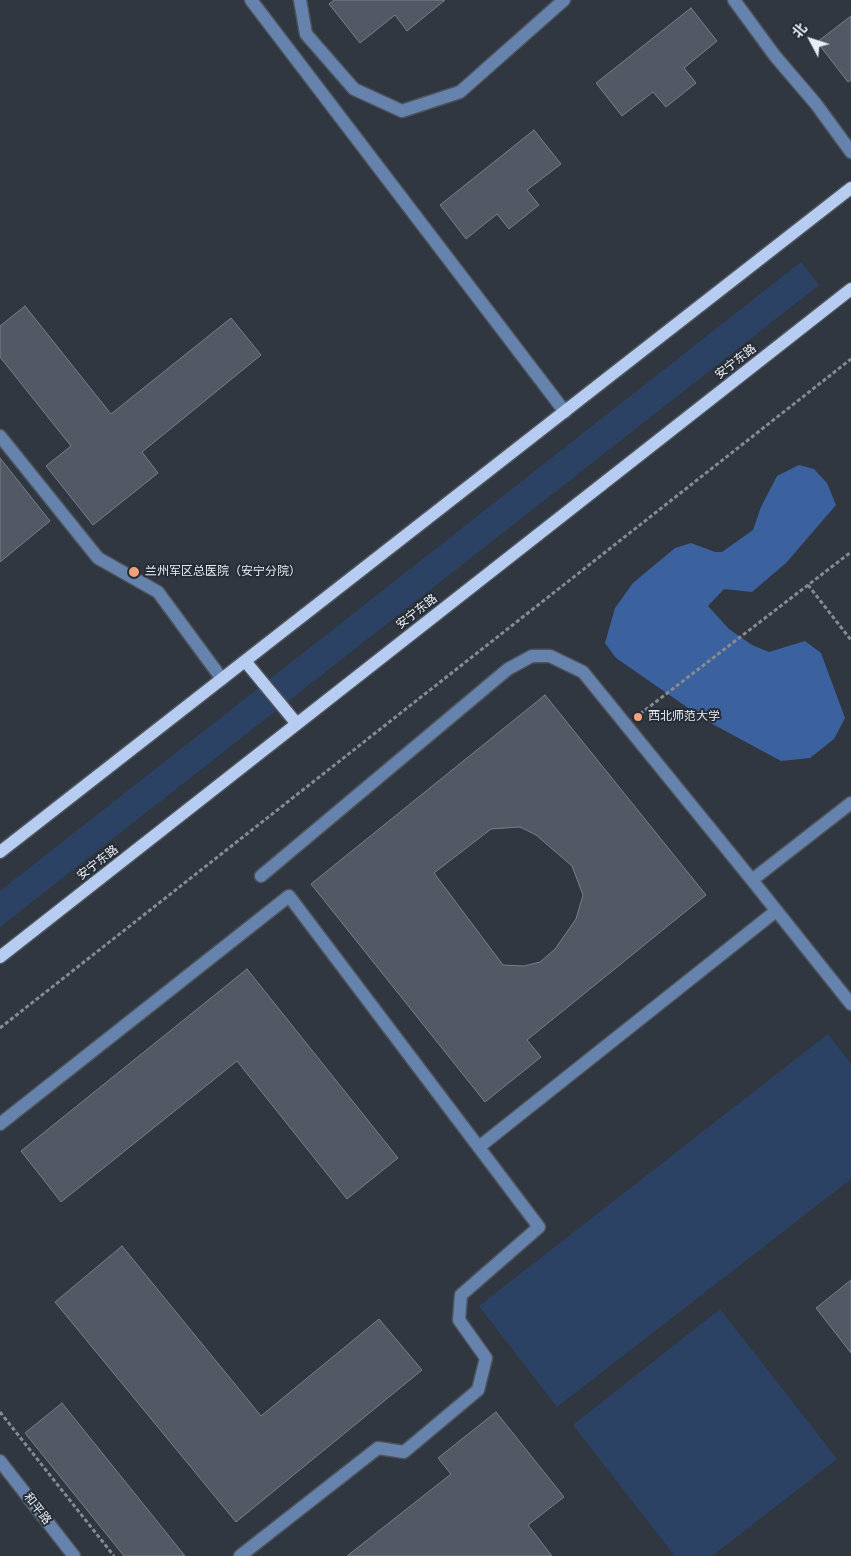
<!DOCTYPE html>
<html>
<head>
<meta charset="utf-8">
<style>
	body { margin:0 }
	#map { position:relative; width:851px; height:1556px; overflow:hidden; background:#313741; font-family:"Archivo Narrow","Noto Sans SC",sans-serif }
	canvas { display:block }
	.north { position:absolute; left:786px; top:15px; width:50px; height:50px; -webkit-text-stroke:4px #272d36; paint-order:stroke; rotate:310deg; font-size:14px; font-weight:700; line-height:20px; text-align:center; color:#e8ecf3 }
	.north::after { content:''; display:block; margin:auto; width:18px; height:22px; background:#e8ecf3; clip-path:polygon(50% 0,100% 100%,50% 72%,0 100%) }
</style>
</head>
<body>
<div id="map">
<canvas width="851" height="1556"></canvas>
<div class="north">北</div>
</div>
<script>
const context = document.querySelector('canvas').getContext('2d');
context.lineJoin = 'round';
function fillPath(path, color) {
  context.fillStyle = color;
  context.fill(path, 'evenodd');
}
function shape(rows) {
  const path = new Path2D();
  for (const r of rows) {
    path.moveTo(r[0], r[1]);
    for (let i = 2; i < r.length; i += 2) path.lineTo(r[i], r[i + 1]);
  }
  return path;
}
function trace(path, color, width, dash) {
  context.strokeStyle = color;
  context.lineWidth = width;
  context.lineCap = dash ? 'butt' : 'round';
  context.setLineDash(dash || []);
  context.stroke(path);
}
function drawText(font, color, halo, rows, align = 'center') {
  context.font = font + ' "Archivo Narrow","Noto Sans SC",sans-serif';
  context.lineWidth = 4;
  context.setLineDash([]);
  context.textBaseline = 'middle';
  context.strokeStyle = halo;
  context.fillStyle = color;
  for (const [text, x, y, turn = 0] of rows) {
    context.save();
    context.translate(x, y);
    context.rotate((+turn || 0) * Math.PI / 180);
    context.textAlign = isNaN(turn) ? turn : align;
    if (halo) context.strokeText(text, 0, 0);
    context.fillText(text, 0, 0);
    context.restore();
  }
}
fillPath(shape([
	[801,262,819,285,0,927,0,891],
	[828,1034,851,1064,851,1179,557,1407,479,1306],
	[720,1309,837,1459,712,1556,675,1556,573,1425]
]), '#2c4265');
fillPath(shape([
	[799,465,814,469,827,483,836,505,786,563,752,592,724,589,708,606,729,629,752,645,769,652,805,641,821,653,845,718,834,739,810,758,781,761,707,721,616,658,605,643,615,608,633,583,675,548,691,543,715,552,722,552,753,530,761,507,777,476]
]), '#3b629e');
const building = shape([
	[334,0,445,0,407,31,395,15,360,43,329,4,334,0],
	[691,8,717,41,684,68,696,83,666,107,653,92,622,116,596,83,691,8],
	[851,16,851,80,848,82,817,42,851,16],
	[534,130,561,164,527,190,539,205,509,229,497,214,466,239,440,205,534,130],
	[25,306,111,414,231,318,261,355,142,452,158,473,93,525,46,466,71,446,0,357,0,326,25,306],
	[0,458,50,521,0,562,0,458],
	[545,695,706,895,527,1040,541,1057,485,1102,311,884,545,695],
	[520,827,536,835,572,866,583,895,576,919,555,949,540,962,524,966,503,965,434,873,491,829,520,827],
	[247,969,398,1158,347,1199,237,1061,61,1202,21,1151,247,969],
	[122,1246,261,1416,379,1319,422,1370,236,1522,55,1302,122,1246],
	[851,1280,851,1353,816,1308,851,1280],
	[62,1403,185,1556,124,1556,25,1433,62,1403],
	[496,1412,564,1497,528,1525,552,1556,347,1556,451,1474,438,1458,496,1412]
]);
fillPath(building, '#525964');
trace(building, '#787f8a', 1);
const minor = shape([
	[251,0,565,412],
	[300,0,306,34,354,89,402,111,460,92,564,0],
	[734,0,775,56,816,104,851,152],
	[0,436,98,558,158,592,222,679],
	[851,803,752,880,851,1004],
	[261,876,508,669,532,656,550,656,583,672,752,880],
	[0,1124,289,896,539,1227,461,1295,459,1320,486,1358,478,1390,404,1452,378,1448,240,1556],
	[479,1147,776,911],
	[0,1461,74,1556]
]);
const major = shape([
	[245,661,297,724],
	[0,852,851,188],
	[0,957,851,289]
]);
trace(minor, '#4e545d', 15);
trace(major, '#4e545d', 15);
trace(shape([
	[808,585,851,640],
	[640,714,851,552],
	[0,1028,851,359],
	[0,1412,114,1556]
]), '#868b93', 3, [4, 2.5]);
trace(minor, '#6683ae', 12);
trace(major, '#b6cdf1', 12);
for (const [x, y, r, color] of [
	[134,572,6,"#f0a279"],
	[638,717,5,"#f0a279"]
]) {
  const dot = new Path2D();
  dot.arc(x, y, r, 0, 2 * Math.PI);
  context.fillStyle = color;
  context.fill(dot);
  trace(dot, '#272d36', 2);
}
drawText('12px', '#e8ecf3', '#272d36', [
	["安宁东路",736,362,-38],
	["安宁东路",417,612,-38],
	["安宁东路",98,863,-38],
	["和平路",37,1509,52]
]);
drawText('12px', '#e8ecf3', '#272d36', [
	["兰州军区总医院（安宁分院）",145,572],
	["西北师范大学",648,717]
], 'left');
</script>
</body>
</html>
